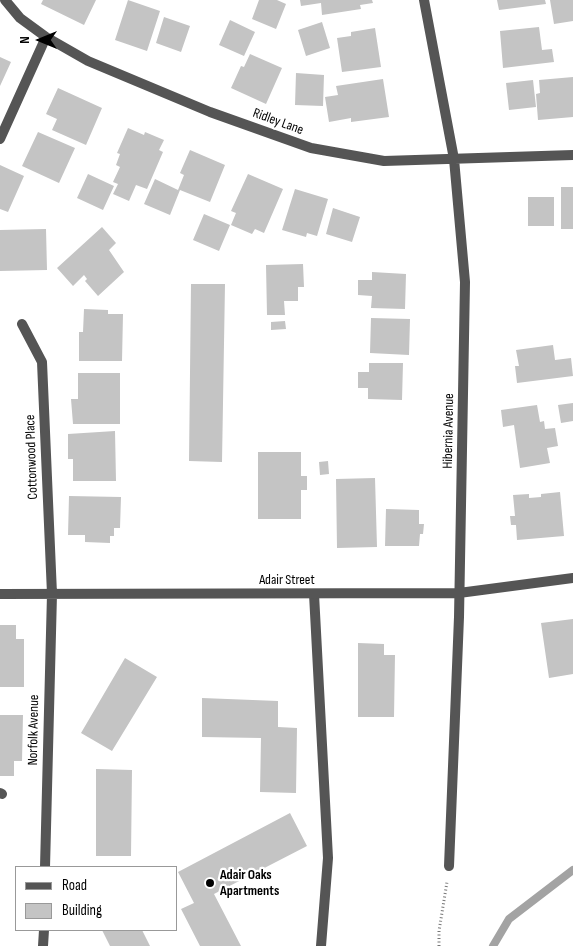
<!DOCTYPE html>
<html>
<head>
<meta charset="utf-8">
<style>
	body { margin:0 }
	#map { position:relative; width:573px; height:946px; overflow:hidden; background:#fff; font-family:"Sofia Sans Condensed",sans-serif }
	canvas { display:block }
	.legend { position:absolute; left:15px; top:866px; width:162px; height:65px; box-sizing:border-box; background:#fff; border:1px solid #999; margin:0; padding:6px 9px; list-style:none; font-size:15px; color:#000 }
	.legend li { display:flex; align-items:center; gap:10px; height:25px }
	.legend b { width:25px; border:1px solid #999 }
	.north { position:absolute; left:15px; top:15px; width:50px; height:50px; -webkit-text-stroke:4px #fff; paint-order:stroke; rotate:270deg; font-size:14px; font-weight:700; line-height:20px; text-align:center; color:#000 }
	.north::after { content:''; display:block; margin:auto; width:18px; height:22px; background:#000; clip-path:polygon(50% 0,100% 100%,50% 72%,0 100%) }
</style>
</head>
<body>
<div id="map">
<canvas width="573" height="946"></canvas>
<ul class="legend">
<li><b style="height:6px;background:#555"></b>Road</li>
<li><b style="height:14px;background:#c4c4c4"></b>Building</li>
</ul>
<div class="north">N</div>
</div>
<script>
const context = document.querySelector('canvas').getContext('2d');
context.lineJoin = 'round';
function shape(rows) {
  const path = new Path2D();
  for (const r of rows) {
    path.moveTo(r[0], r[1]);
    for (let i = 2; i < r.length; i += 2) path.lineTo(r[i], r[i + 1]);
  }
  return path;
}
function trace(path, color, width, dash) {
  context.strokeStyle = color;
  context.lineWidth = width;
  context.lineCap = dash ? 'butt' : 'round';
  context.setLineDash(dash || []);
  context.stroke(path);
}
function fillPath(path, color) {
  context.fillStyle = color;
  context.fill(path, 'evenodd');
}
function drawText(font, color, halo, rows, align = 'center') {
  context.font = font + ' "Sofia Sans Condensed",sans-serif';
  context.lineWidth = 4.5;
  context.setLineDash([]);
  context.textBaseline = 'middle';
  context.strokeStyle = halo;
  context.fillStyle = color;
  for (const [text, x, y, turn = 0] of rows) {
    context.save();
    context.translate(x, y);
    context.rotate((+turn || 0) * Math.PI / 180);
    context.textAlign = isNaN(turn) ? turn : align;
    if (halo) context.strokeText(text, 0, 0);
    context.fillText(text, 0, 0);
    context.restore();
  }
}
trace(shape([
	[493,946,509,919,573,870]
]), '#a3a3a3', 8);
fillPath(shape([
	[43,0,96,0,84,25,41,4],
	[128,0,160,11,147,51,115,40],
	[259,0,277,0,286,4,276,29,252,19],
	[300,0,372,0,373,3,360,5,361,9,322,15,321,3,301,6],
	[497,0,545,0,546,4,499,10],
	[550,0,573,0,573,21,554,24],
	[164,17,190,26,181,52,156,43],
	[230,20,255,32,244,56,219,45],
	[322,22,330,48,306,56,298,30],
	[539,27,542,50,552,49,554,62,503,68,500,31],
	[375,28,381,67,342,72,337,38,351,36,351,32],
	[250,54,282,68,266,104,231,88,241,66,244,67],
	[0,57,11,62,0,86],
	[296,73,324,75,323,106,295,105],
	[573,77,573,117,538,120,536,94,540,93,539,80],
	[383,79,389,117,351,122,351,118,329,122,325,97,338,95,336,86],
	[533,80,536,107,509,110,506,83],
	[58,88,102,108,86,145,52,130,57,119,46,114],
	[128,128,144,135,145,132,164,140,159,150,163,152,147,189,136,185,129,201,113,194,118,184,113,182,120,167,116,165,120,154,117,153],
	[38,132,75,148,59,183,22,166],
	[190,150,225,165,210,202,180,190,170,215,144,204,155,179,178,190,184,175,180,173],
	[0,165,24,176,8,212,0,209],
	[88,174,114,186,103,210,77,198],
	[248,174,283,189,264,233,255,229,252,234,231,225,236,213,231,211],
	[561,187,573,187,573,229,561,229],
	[295,189,328,199,317,236,307,233,306,237,282,230],
	[528,197,554,197,554,226,528,226],
	[333,208,360,217,352,242,326,234],
	[204,214,230,225,219,251,193,240],
	[102,227,116,243,109,250,124,272,98,296,85,281,87,279,84,275,73,286,57,268],
	[46,229,47,270,0,271,0,230],
	[303,264,304,287,298,287,298,301,284,301,285,315,267,315,266,265],
	[372,272,406,274,405,309,371,308,372,296,358,295,358,280,372,280],
	[191,284,225,284,222,462,189,461],
	[84,309,108,310,108,314,123,314,122,361,79,361,79,332,83,332],
	[371,318,410,319,409,355,370,353],
	[285,321,286,329,271,330,271,322],
	[553,345,555,360,571,358,573,376,517,383,515,366,519,366,516,350],
	[369,363,403,363,402,400,368,399,368,388,358,388,358,372,369,372],
	[78,373,120,373,120,424,73,424,71,399,78,399],
	[573,403,573,421,561,423,558,405],
	[537,405,540,422,544,421,545,429,555,428,558,446,547,448,550,463,520,468,514,425,503,427,501,410],
	[115,431,116,481,73,481,73,459,68,459,68,434],
	[258,452,301,452,301,476,307,476,307,490,301,490,301,519,258,519],
	[328,461,329,474,320,475,319,462],
	[375,478,377,547,337,548,336,479],
	[560,492,564,536,517,540,516,525,511,525,510,516,515,516,513,495,529,494,529,498,541,497,541,494],
	[69,496,121,497,120,528,114,528,114,536,110,536,110,543,85,542,85,535,68,535],
	[386,509,419,510,419,524,424,524,423,534,420,534,419,546,385,546],
	[573,619,573,674,549,678,541,623],
	[0,625,16,625,16,639,24,639,24,687,0,687],
	[358,643,384,644,384,655,395,655,394,717,358,717],
	[125,658,157,677,112,751,81,733],
	[202,698,278,701,278,727,297,728,296,793,260,792,261,738,202,737],
	[0,715,23,715,22,761,14,761,14,776,0,776],
	[96,769,132,770,131,856,96,856],
	[290,813,307,846,214,894,241,946,200,946,181,909,194,903,178,872],
	[102,930,142,930,150,946,110,946]
]), '#c4c4c4');
trace(shape([
	[439,946,439,931,447,882]
]), '#777', 3, [1, 2.5]);
trace(shape([
	[314,594,328,858,321,946],
	[0,793,2,794]
]), '#555', 10);
trace(shape([
	[5,0,20,18,46,37,88,61,210,112,311,148,384,161,573,155],
	[424,0,454,159,465,282,459,617,449,866],
	[0,139,46,37],
	[22,324,42,362,52,594,45,867],
	[0,594,459,593,573,578],
	[43,946,44,930]
]), '#555', 10);
for (const [x, y, r, color] of [
	[210,883,5,"#000"]
]) {
  const dot = new Path2D();
  dot.arc(x, y, r, 0, 2 * Math.PI);
  context.fillStyle = color;
  context.fill(dot);
  trace(dot, '#fff', 2);
}
drawText('14px', '#000', '#fff', [
	["Ridley Lane",278,122,20],
	["Hibernia Avenue",449,431,-89],
	["Cottonwood Place",32,457,-92],
	["Adair Street",287,580],
	["Norfolk Avenue",34,730,-89]
]);
drawText('bold 14px', '#000', '#fff', [
	["Adair Oaks",220,875],
	["Apartments",220,891]
], 'left');
</script>
</body>
</html>
